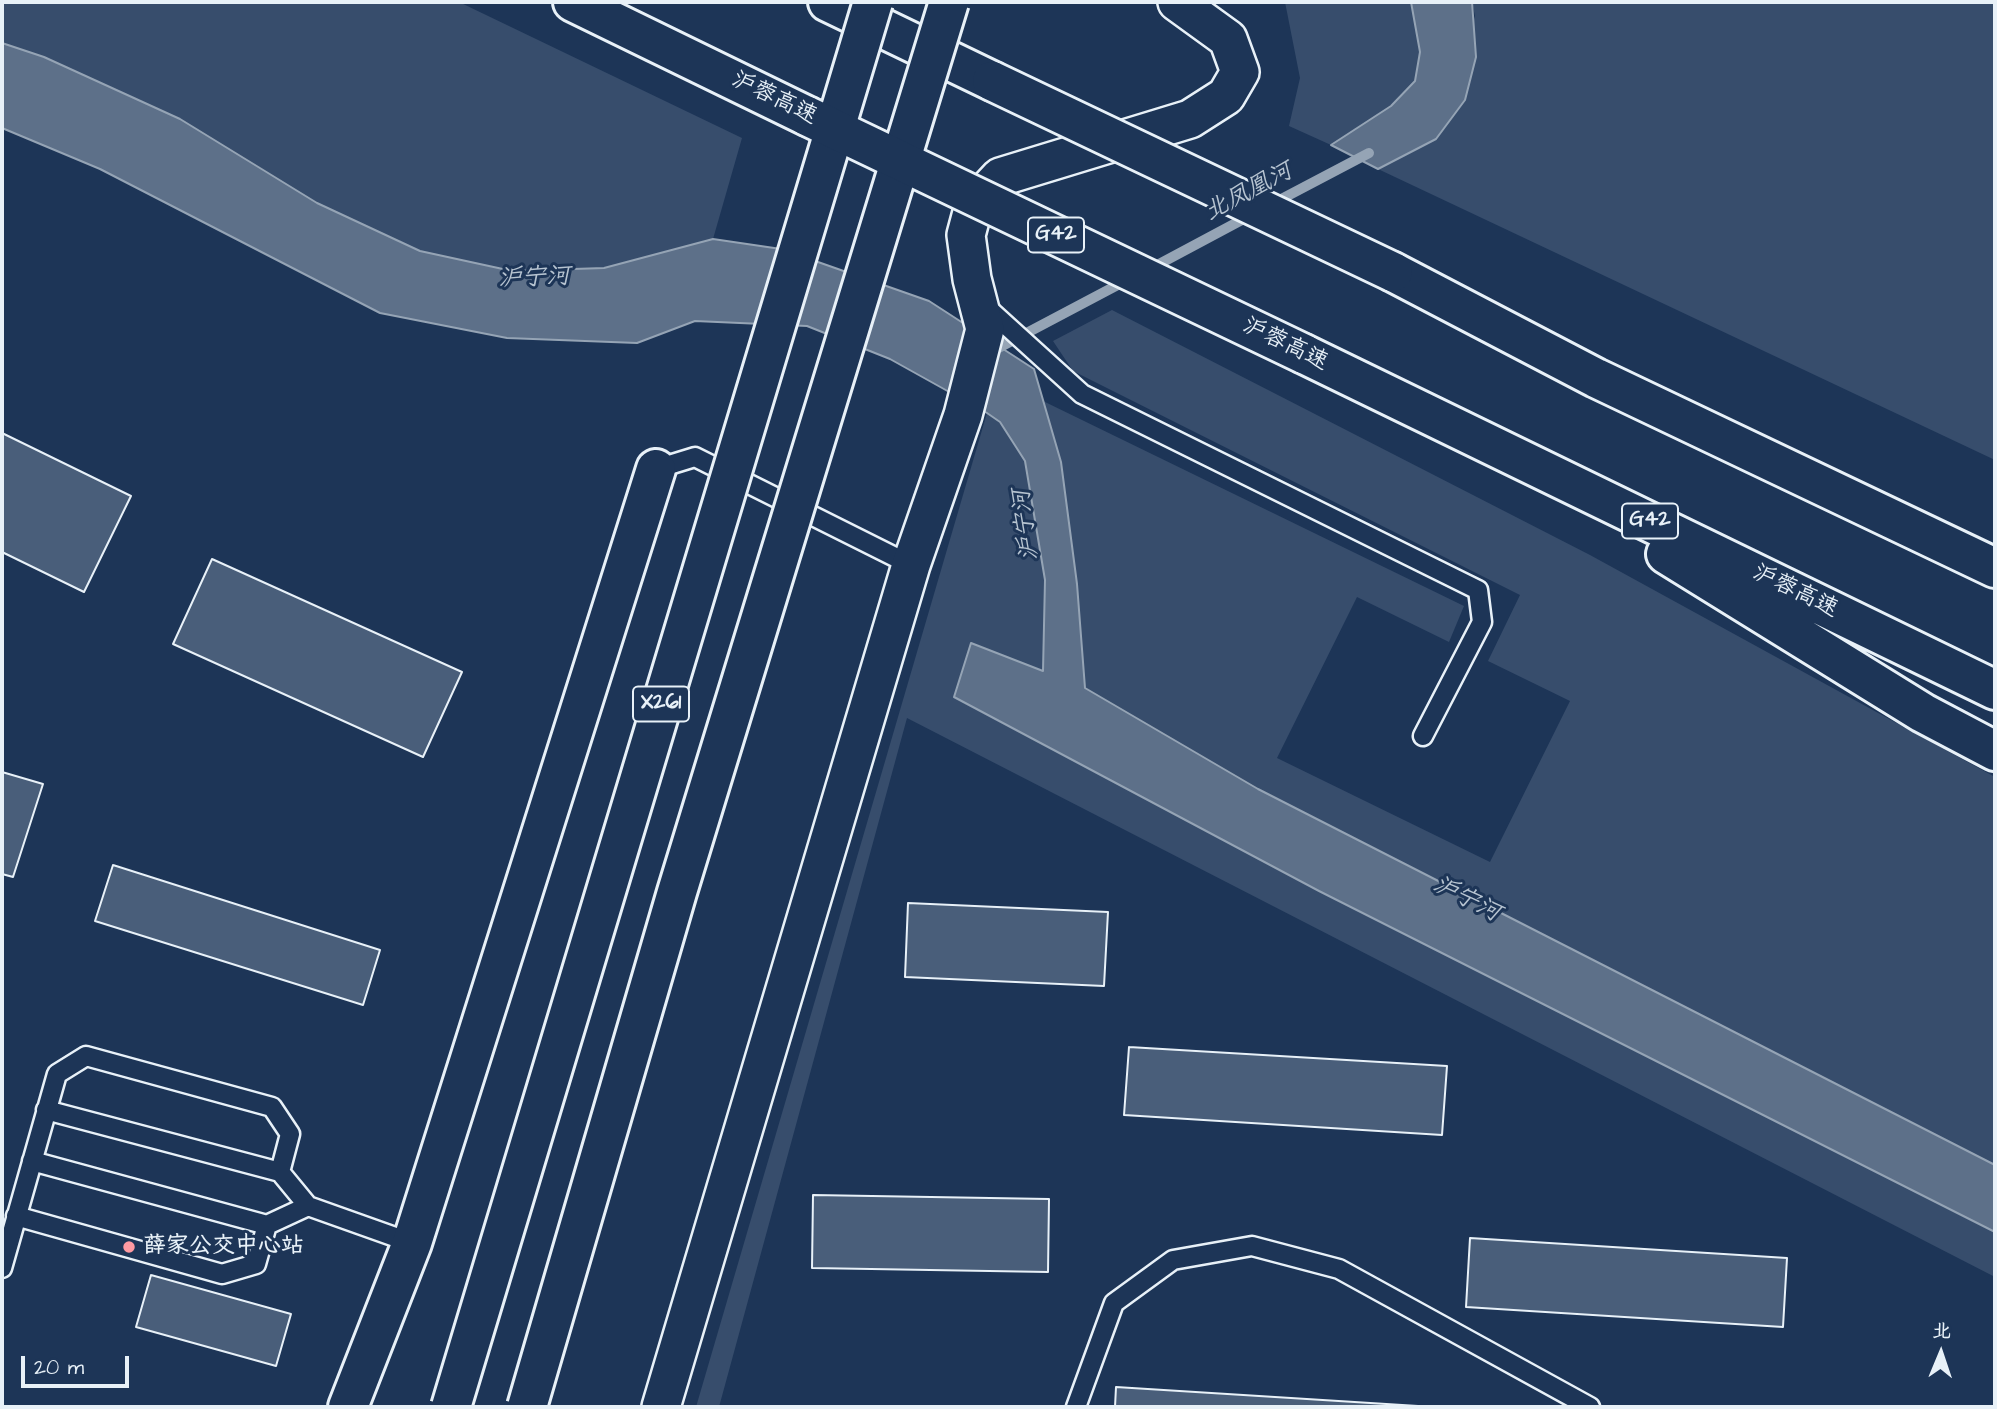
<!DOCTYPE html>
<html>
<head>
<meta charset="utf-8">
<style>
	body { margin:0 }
	#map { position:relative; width:1997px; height:1409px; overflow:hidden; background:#1d3557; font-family:"Architects Daughter","LXGW WenKai TC",sans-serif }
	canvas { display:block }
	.frame { position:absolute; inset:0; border:4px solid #e8f1f8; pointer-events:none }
	.north { position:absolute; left:1906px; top:1318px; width:70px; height:70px; -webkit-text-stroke:5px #1d3557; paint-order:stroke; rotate:2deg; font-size:19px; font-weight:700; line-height:28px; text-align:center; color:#e8f1f8 }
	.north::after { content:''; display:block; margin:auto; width:24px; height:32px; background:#e8f1f8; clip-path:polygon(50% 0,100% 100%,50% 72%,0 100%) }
	.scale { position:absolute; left:21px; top:1356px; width:108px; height:32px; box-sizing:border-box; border:4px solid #e8f1f8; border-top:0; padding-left:9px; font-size:21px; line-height:24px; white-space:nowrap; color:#e8f1f8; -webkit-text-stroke:5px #1d3557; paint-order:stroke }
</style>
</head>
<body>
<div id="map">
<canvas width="1997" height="1409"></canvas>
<div class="frame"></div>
<div class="north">北</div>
<div class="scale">20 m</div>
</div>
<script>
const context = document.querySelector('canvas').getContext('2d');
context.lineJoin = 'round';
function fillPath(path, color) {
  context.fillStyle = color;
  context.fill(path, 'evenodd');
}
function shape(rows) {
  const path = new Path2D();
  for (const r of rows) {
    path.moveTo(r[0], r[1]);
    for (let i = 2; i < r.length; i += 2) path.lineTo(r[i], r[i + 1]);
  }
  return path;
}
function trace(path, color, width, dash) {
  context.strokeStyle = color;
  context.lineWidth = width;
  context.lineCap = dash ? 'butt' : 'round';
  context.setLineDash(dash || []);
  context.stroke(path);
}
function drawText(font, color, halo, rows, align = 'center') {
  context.font = font + ' "Architects Daughter","LXGW WenKai TC",sans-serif';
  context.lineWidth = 6;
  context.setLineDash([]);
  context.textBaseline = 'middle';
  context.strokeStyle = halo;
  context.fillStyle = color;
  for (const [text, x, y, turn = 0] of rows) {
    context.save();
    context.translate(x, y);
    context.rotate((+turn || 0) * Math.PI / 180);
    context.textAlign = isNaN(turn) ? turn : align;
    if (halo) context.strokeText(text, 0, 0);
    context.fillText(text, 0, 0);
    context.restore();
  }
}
fillPath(shape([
	[2,2,459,2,742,138,713,239,604,268,512,271,420,251,317,203,180,119,44,57,2,43],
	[1285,2,1411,2,1420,52,1415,81,1391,106,1331,145,1289,126,1300,78],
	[1472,2,1995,2,1995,460,1378,169,1436,138,1475,16],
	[1112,310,1590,555,1995,777,1995,1165,1258,789,1085,688,1077,584,1043,401,1464,606,1449,642,1357,597,1277,758,1490,862,1570,701,1488,661,1520,595,1073,371,1053,341],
	[987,413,1000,423,1025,461,1045,580,1043,671,955,698,1319,891,1995,1232,1995,1277,907,718,719,1407,696,1407]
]), '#374d6c');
const water = shape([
	[1411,2,1472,2,1476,57,1465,100,1436,139,1378,169,1331,145,1391,106,1415,81,1420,52,1411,2],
	[2,43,44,57,180,119,317,203,420,251,512,271,604,268,713,239,781,249,929,301,1034,369,1061,462,1077,584,1085,688,1258,789,1995,1165,1995,1232,1319,891,954,697,971,643,1043,671,1045,580,1025,461,1000,422,987,413,890,359,807,326,695,321,637,343,507,338,380,313,100,169,2,128,2,43]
]);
fillPath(water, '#5d7089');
trace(water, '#95a4b5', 2);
trace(shape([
	[1272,204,1369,153],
	[1148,270,1251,215],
	[987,354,1127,280]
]), '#95a4b5', 10);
const building = shape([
	[2,433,131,496,84,592,2,552,2,433],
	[212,559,462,672,423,757,173,644,212,559],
	[2,772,43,784,13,877,2,874,2,772],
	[113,865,380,950,363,1005,95,921,113,865],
	[908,903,1108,912,1104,986,905,977,908,903],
	[1129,1047,1447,1066,1442,1135,1124,1115,1129,1047],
	[813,1195,1049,1199,1048,1272,812,1268,813,1195],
	[1470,1238,1787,1258,1783,1327,1466,1307,1470,1238],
	[151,1275,291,1314,276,1366,136,1327,151,1275],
	[1116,1387,1434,1407,1115,1407,1116,1387]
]);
fillPath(building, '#495e7a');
trace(building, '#e8f1f8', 2);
const service = shape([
	[984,305,1082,394,1478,590,1482,622,1423,736],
	[656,469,695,457,911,565],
	[46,1110,280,1172,308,1206,412,1243],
	[32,1161,267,1225,308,1206],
	[16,1216,222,1274,256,1264,267,1225],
	[2,1268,57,1074,86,1056,272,1107,290,1134,280,1172],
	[1076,1407,1114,1303,1173,1260,1252,1246,1339,1269,1590,1407]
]);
const minor = shape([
	[661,1407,911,565,963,415,985,329,972,279,966,235,974,205,1000,177,1190,119,1226,96,1240,72,1228,39,1177,2]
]);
const primary = shape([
	[348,1407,412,1243,656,469]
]);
const motorway = shape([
	[573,2,807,116],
	[828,2,992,81],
	[1393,272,1596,378,1995,568],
	[1304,354,1995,690],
	[1666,554,1923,713,1995,751]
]);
trace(service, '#e8f1f8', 23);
trace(minor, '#e8f1f8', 42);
trace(primary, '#e8f1f8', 44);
trace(motorway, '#e8f1f8', 44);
trace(service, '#1d3557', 18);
trace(minor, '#1d3557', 37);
trace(primary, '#1d3557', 38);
trace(motorway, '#1d3557', 38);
const primaryBridge = shape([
	[451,1407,873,2],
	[527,1407,677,892,949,2]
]);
const motorwayBridge = shape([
	[992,81,1393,272],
	[807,116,1304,354]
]);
trace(primaryBridge, '#e8f1f8', 44, []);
trace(motorwayBridge, '#e8f1f8', 44, []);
trace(primaryBridge, '#1d3557', 38);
trace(motorwayBridge, '#1d3557', 38);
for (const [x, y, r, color] of [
	[129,1247,7,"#ff9aa2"]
]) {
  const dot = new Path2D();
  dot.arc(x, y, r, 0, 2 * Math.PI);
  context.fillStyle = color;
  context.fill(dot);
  trace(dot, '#1d3557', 2.5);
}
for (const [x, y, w] of [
	[1056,235,56],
	[1650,521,56],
	[661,704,56]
]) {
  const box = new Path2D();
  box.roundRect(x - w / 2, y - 17.5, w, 35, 5);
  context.fillStyle = '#1d3557';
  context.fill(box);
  trace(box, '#e8f1f8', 2);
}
drawText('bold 21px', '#e8f1f8', null, [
	["G42",1056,235],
	["G42",1650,521],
	["X261",661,704]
]);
drawText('23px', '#e8f1f8', '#1d3557', [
	["沪蓉高速",774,99,26],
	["沪蓉高速",1285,345,26],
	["沪蓉高速",1795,592,26]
]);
drawText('bold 23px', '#e8f1f8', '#1d3557', [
	["薛家公交中心站",143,1247]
], 'left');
drawText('italic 24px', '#b7c4d1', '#1d3557', [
	["北凤凰河",1249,193,-28],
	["沪宁河",534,279,-2],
	["沪宁河",1027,525,-97],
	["沪宁河",1466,900,27]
]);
</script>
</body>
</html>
